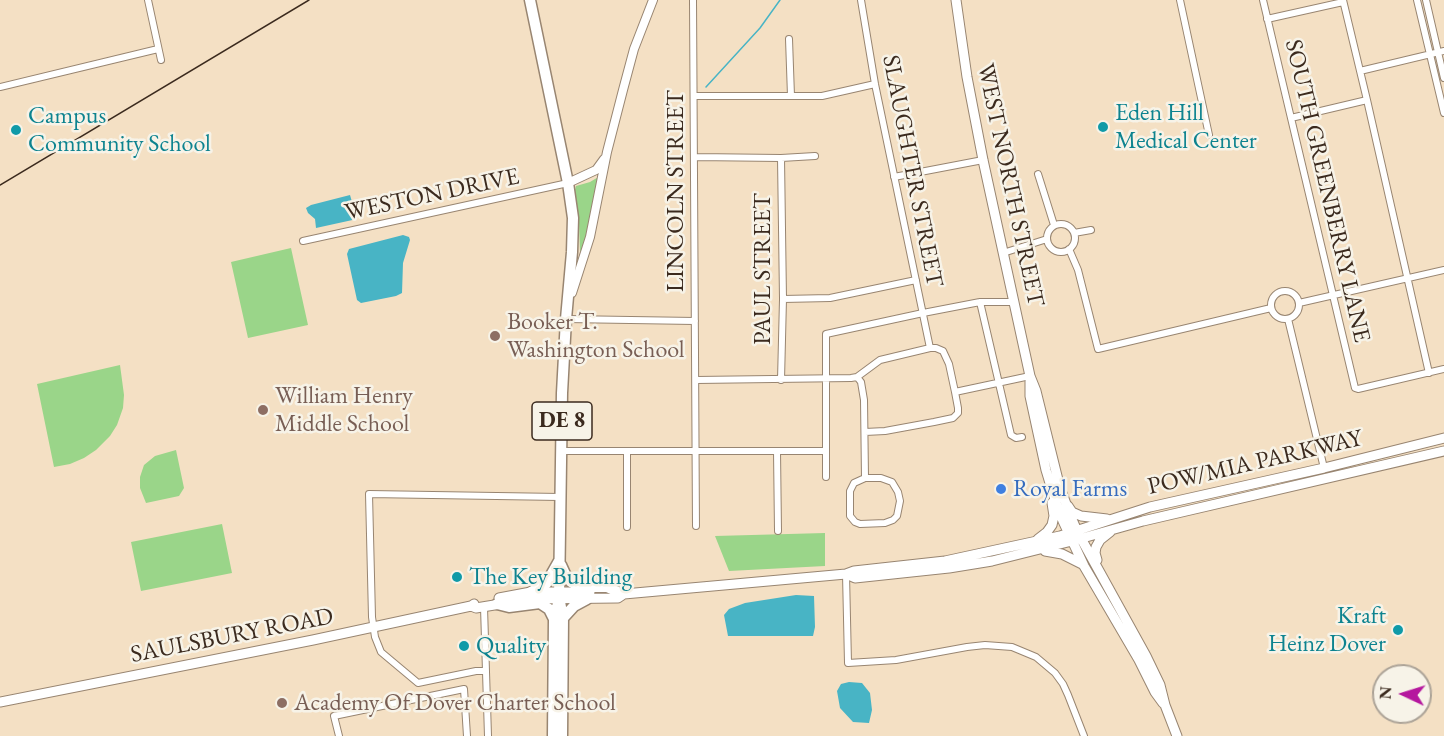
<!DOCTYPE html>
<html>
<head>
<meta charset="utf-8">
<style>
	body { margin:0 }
	#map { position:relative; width:1444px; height:736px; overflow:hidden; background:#f4e0c4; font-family:"EB Garamond",serif }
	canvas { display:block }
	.north { position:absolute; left:1372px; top:664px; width:60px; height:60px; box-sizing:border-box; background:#f7f3e8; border:2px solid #aca397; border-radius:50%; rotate:274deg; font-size:16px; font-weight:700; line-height:24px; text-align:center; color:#3b2a1e }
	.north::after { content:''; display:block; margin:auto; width:21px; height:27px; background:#b5179e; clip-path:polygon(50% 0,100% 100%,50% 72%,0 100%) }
</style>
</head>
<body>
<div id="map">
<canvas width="1444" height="736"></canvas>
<div class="north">N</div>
</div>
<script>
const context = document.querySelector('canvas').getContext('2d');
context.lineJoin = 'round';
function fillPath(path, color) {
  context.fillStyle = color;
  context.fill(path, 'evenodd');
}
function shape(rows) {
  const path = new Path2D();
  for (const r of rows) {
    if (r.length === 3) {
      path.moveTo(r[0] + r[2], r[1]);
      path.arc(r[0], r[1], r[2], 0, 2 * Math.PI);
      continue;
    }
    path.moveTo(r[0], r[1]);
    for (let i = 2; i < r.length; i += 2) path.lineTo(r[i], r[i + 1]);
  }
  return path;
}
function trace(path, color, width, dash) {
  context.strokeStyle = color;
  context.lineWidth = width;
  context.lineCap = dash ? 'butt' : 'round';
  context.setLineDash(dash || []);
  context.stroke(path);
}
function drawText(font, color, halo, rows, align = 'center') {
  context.font = font + ' "EB Garamond",serif';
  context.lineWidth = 5;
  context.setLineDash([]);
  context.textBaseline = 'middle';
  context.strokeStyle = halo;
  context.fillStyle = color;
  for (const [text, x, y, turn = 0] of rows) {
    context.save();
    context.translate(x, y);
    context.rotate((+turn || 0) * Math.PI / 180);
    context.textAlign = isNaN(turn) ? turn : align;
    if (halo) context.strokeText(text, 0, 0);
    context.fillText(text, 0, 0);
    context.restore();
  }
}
fillPath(shape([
	[600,176,583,250,580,251,579,224,575,190,576,186,590,182],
	[291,248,308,325,248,338,231,262],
	[120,365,124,395,123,408,117,425,110,436,96,450,84,458,70,464,54,467,37,384],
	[176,450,184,488,179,496,146,503,140,488,140,477,144,465,155,456],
	[222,524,232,573,141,591,131,542],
	[825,533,825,566,729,571,715,536]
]), '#9ad589');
fillPath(shape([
	[350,195,357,219,316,228,315,219,308,213,306,208,311,205],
	[403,235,409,237,410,240,403,263,402,293,396,296,361,303,357,300,347,254,349,249],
	[796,595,814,596,815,627,813,636,728,636,724,615,729,609,745,603],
	[849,682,862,683,870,693,872,710,869,723,853,722,840,708,837,691,841,684]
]), '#48b4c5');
trace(shape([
	[706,87,760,28,780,0]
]), '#48b4c5', 1.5);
const minor = shape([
	[148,0,161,60],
	[693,0,696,526],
	[861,0,875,84,930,348],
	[1180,0,1209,135],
	[1263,0,1355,388,1358,389,1444,369],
	[1343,0,1367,100,1429,373],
	[1417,0,1444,113],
	[1426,0,1444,78],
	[1267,19,1343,2],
	[789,39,791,96],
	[1360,71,1444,51],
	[0,87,158,49],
	[694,96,822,96,875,84],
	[1291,118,1367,100],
	[695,157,781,158,815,156],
	[781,158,783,299,781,380],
	[1038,174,1054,225],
	[894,177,983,160],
	[1061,238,14],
	[1074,233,1091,230],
	[303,241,568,183],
	[1069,249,1078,270,1098,349,1271,308],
	[1003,253,1047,239],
	[1285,305,14],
	[783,299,830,298,916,280],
	[980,302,1011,435,1016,438,1022,437],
	[1299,303,1444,270],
	[566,319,695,321],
	[1288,319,1324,468],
	[857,377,861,382,864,400,865,478],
	[696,380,851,378,857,377,880,360,930,348,936,348,943,351,949,364,955,392,958,408,958,413,953,418,934,422,885,431,865,432],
	[955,392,1030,376],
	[561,451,826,451],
	[777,451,778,531],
	[826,477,826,334,923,313,980,302,1014,302],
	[865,478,881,478,892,482,898,492,900,501,897,516,893,520,885,523,860,524,855,522,850,516,850,491,854,483,865,478],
	[627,527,627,451],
	[846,574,848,663,896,660,967,647,985,645,1012,647,1036,657,1055,673,1063,684,1068,695,1084,736],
	[484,607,488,736],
	[486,671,476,671,418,683,381,652,375,637,372,617,369,494,560,497],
	[339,736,334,716,464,689,467,736]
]);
const tertiary = shape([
	[568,183,596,170,604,159],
	[572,293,590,237,607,152,623,90,634,49,653,0]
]);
const secondary = shape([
	[956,0,967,77,983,160,1030,376,1036,391,1060,488,1071,517,1077,531,1146,656,1160,685,1165,705,1177,736],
	[1030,381,1030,396,1046,470,1056,503,1063,521,1084,566,1139,660,1155,692,1163,703],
	[1068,506,1072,512,1081,516,1107,519],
	[1038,539,1047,532,1052,525,1054,516,1052,503],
	[1045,551,1062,554,1082,564],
	[1097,560,1095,553,1096,547,1100,540,1110,532],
	[846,574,855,578,949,568,992,561,1072,541,1143,521,1444,451],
	[499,598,531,592,590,592],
	[471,606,476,608,531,599,618,598,624,594,846,574,854,571,945,561,1060,536,1150,507,1324,468,1444,438],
	[0,702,313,640,471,606,474,604]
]);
const trunk = shape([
	[530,0,568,183,573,218,572,252,566,319,562,393,559,599,554,619,553,736],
	[561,565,566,576,571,582,576,585,581,587,607,587,618,592],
	[531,592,546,584,559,561],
	[560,602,563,618,562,736],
	[497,604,509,607,540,603,549,609,554,619],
	[563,618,574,606,587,599]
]);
trace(minor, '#988571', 8);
trace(tertiary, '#988571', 10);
trace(secondary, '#988571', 11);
trace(trunk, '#988571', 13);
trace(minor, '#fff', 6);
trace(tertiary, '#fff', 8);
trace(secondary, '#fff', 9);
trace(trunk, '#fff', 10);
trace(shape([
	[0,185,309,0]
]), '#3b2a1e', 1.5);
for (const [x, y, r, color] of [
	[1103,127,6,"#0f9aa8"],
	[16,130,6,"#0f9aa8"],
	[495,336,6,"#8d6e63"],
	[263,410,6,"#8d6e63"],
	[1001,489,6,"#3f7fe0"],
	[457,577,6,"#0f9aa8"],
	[1398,630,6,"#0f9aa8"],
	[464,646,6,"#0f9aa8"],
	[282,703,6,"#8d6e63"]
]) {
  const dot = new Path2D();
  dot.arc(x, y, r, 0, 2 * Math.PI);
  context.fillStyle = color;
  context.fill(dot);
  trace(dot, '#f7f3e8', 2);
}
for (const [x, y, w] of [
	[562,421,60]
]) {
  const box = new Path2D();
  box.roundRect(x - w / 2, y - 19, w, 38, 4.5);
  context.fillStyle = '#f7f3e8';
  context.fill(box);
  trace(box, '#3b2a1e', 1.5);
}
drawText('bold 22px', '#3b2a1e', null, [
	["DE 8",562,421]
]);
drawText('24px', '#0d838f', '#f7f3e8', [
	["Eden Hill",1115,113],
	["Medical Center",1115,141],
	["Campus",28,116],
	["Community School",28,144],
	["The Key Building",469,577],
	["Kraft",1386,616,"right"],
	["Heinz Dover",1386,644,"right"],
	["Quality",476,646]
], 'left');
drawText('24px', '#3b2a1e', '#f7f3e8', [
	["SLAUGHTER STREET",912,171,79],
	["WEST NORTH STREET",1010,185,78],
	["LINCOLN STREET",676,191,-90],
	["SOUTH GREENBERRY LANE",1327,191,77],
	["WESTON DRIVE",432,195,-12],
	["PAUL STREET",763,269,-90],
	["POW/MIA PARKWAY",1255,463,-13],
	["SAULSBURY ROAD",232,636,-11]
]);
drawText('24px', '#785e54', '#f7f3e8', [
	["Booker T.",507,322],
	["Washington School",507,350],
	["William Henry",275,396],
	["Middle School",275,424],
	["Academy Of Dover Charter School",294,703]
], 'left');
drawText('24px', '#366cbe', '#f7f3e8', [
	["Royal Farms",1013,489]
], 'left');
</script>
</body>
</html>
